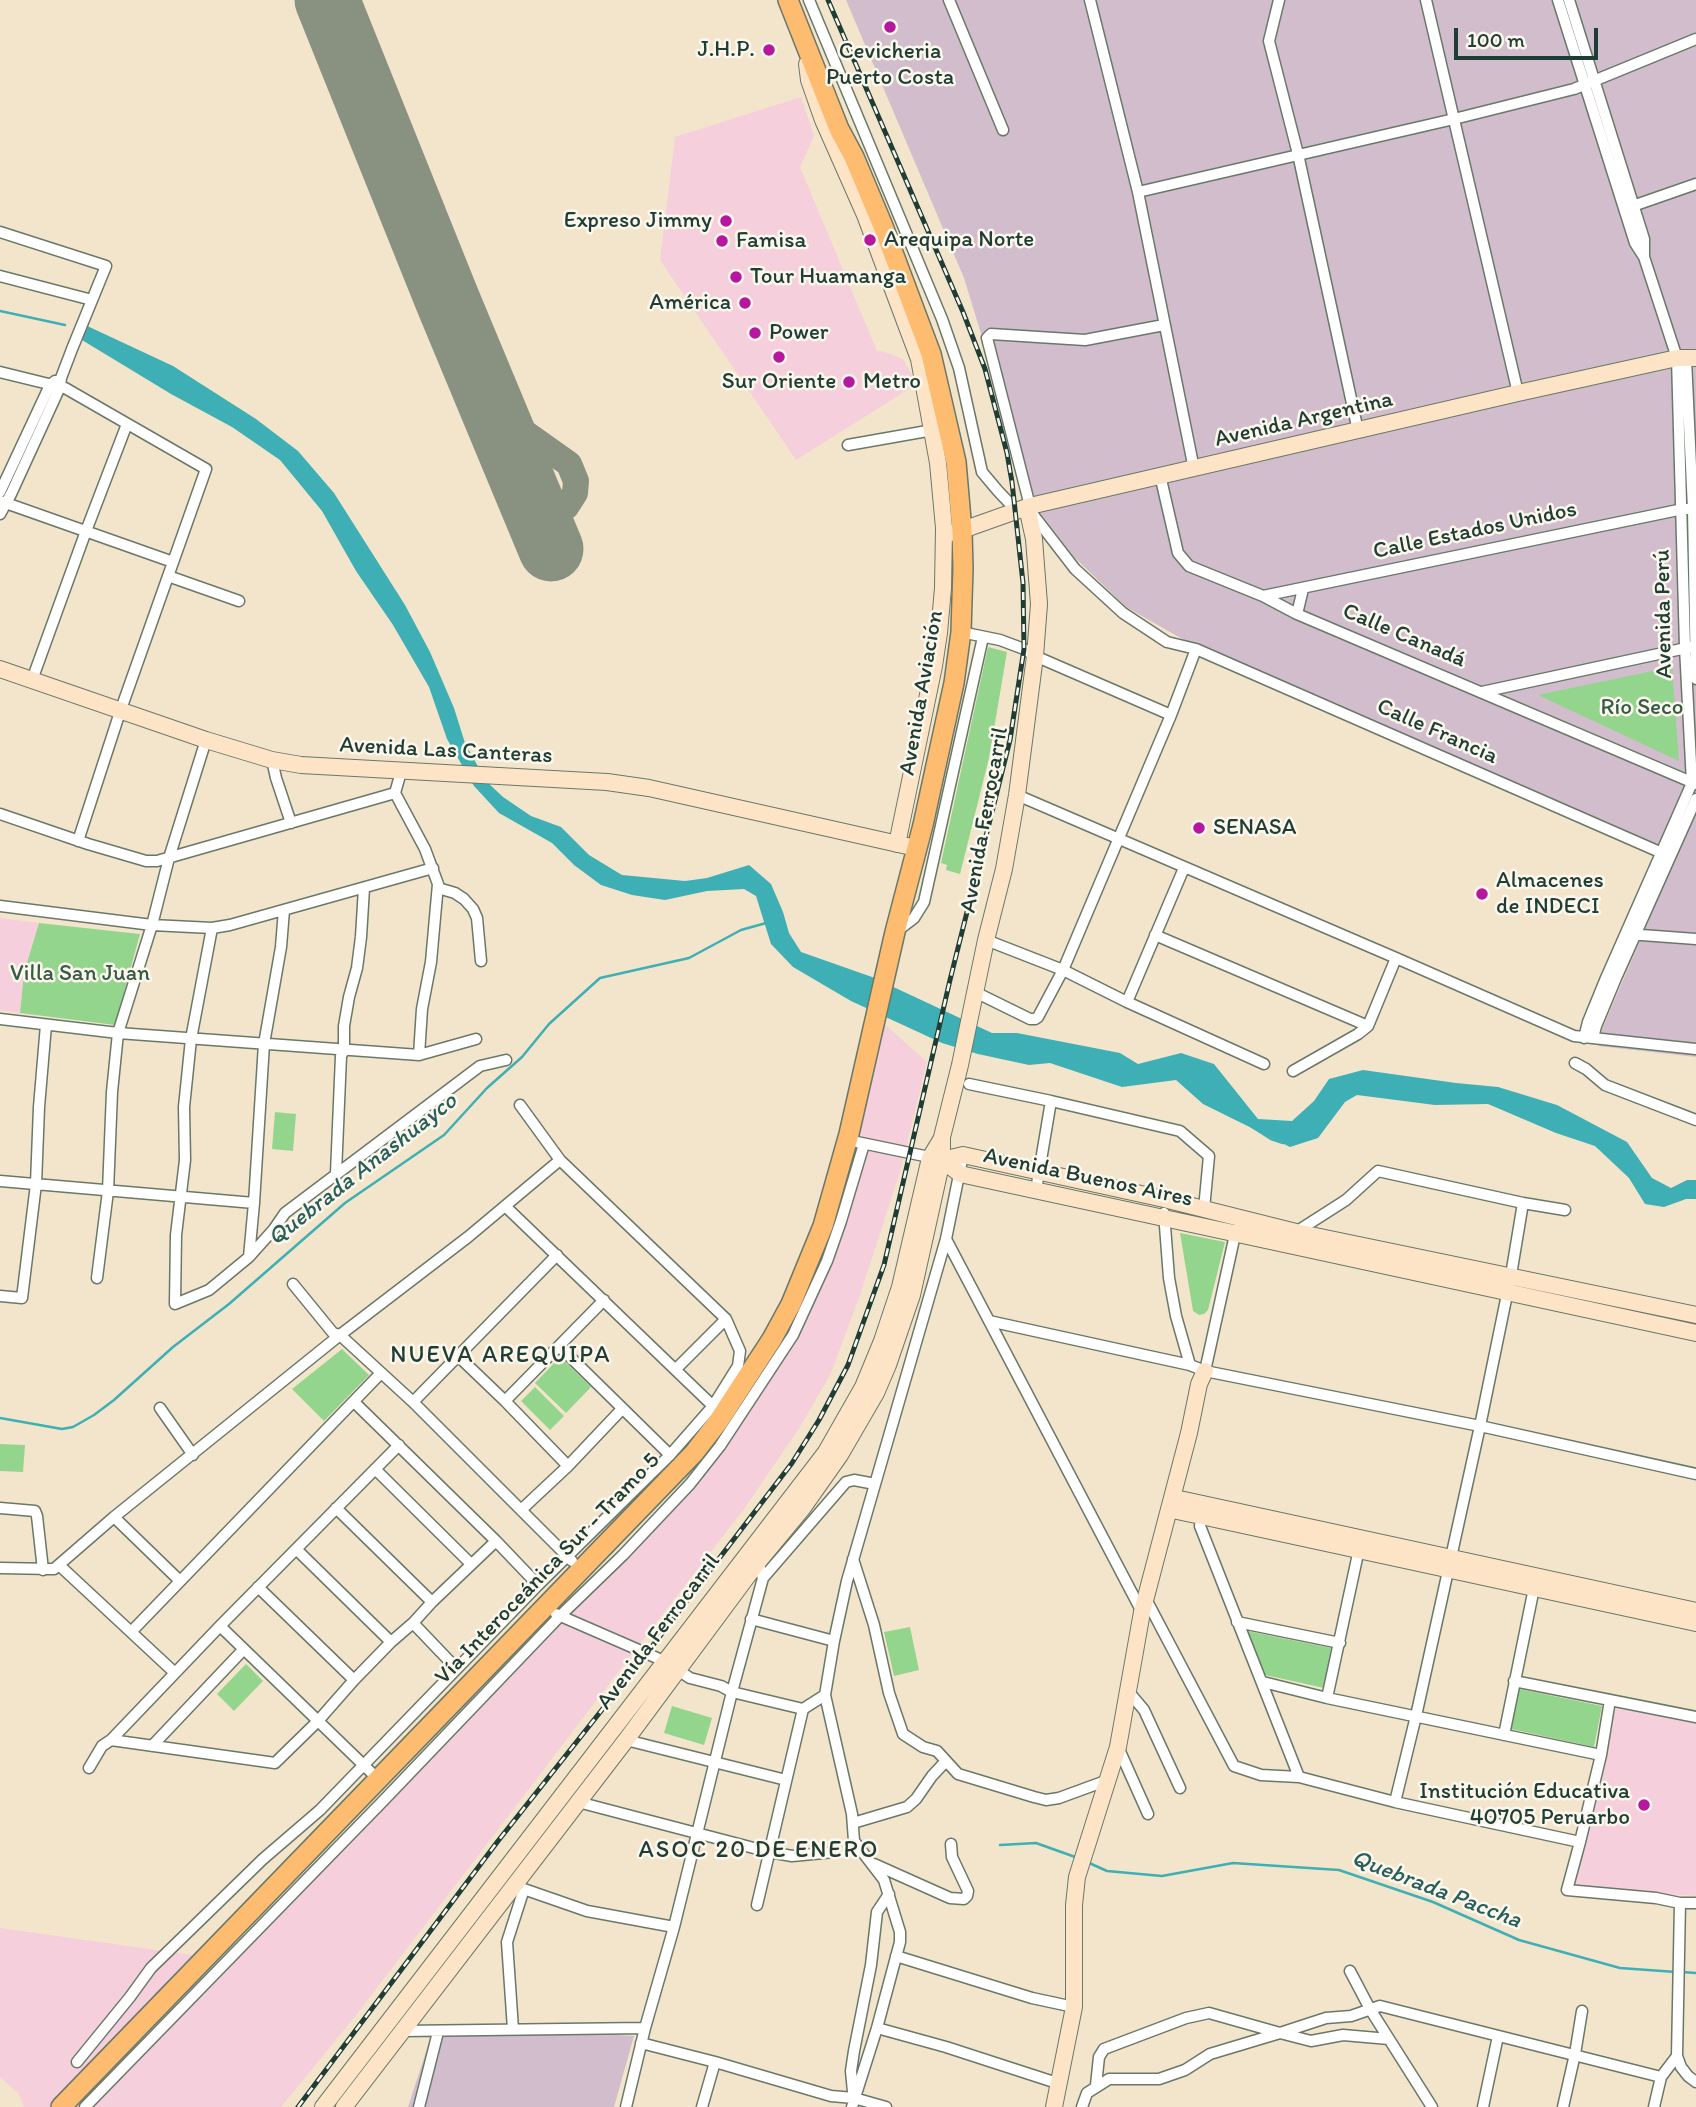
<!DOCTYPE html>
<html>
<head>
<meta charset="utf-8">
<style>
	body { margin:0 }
	#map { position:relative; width:1696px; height:2107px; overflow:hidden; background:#f3e5cb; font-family:Itim,sans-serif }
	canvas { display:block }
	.scale { position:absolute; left:1454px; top:28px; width:144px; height:32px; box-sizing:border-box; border:4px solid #1f3d34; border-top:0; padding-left:9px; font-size:21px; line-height:24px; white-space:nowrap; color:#1f3d34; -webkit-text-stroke:5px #fbf7ec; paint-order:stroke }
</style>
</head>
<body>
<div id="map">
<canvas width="1696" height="2107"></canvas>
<div class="scale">100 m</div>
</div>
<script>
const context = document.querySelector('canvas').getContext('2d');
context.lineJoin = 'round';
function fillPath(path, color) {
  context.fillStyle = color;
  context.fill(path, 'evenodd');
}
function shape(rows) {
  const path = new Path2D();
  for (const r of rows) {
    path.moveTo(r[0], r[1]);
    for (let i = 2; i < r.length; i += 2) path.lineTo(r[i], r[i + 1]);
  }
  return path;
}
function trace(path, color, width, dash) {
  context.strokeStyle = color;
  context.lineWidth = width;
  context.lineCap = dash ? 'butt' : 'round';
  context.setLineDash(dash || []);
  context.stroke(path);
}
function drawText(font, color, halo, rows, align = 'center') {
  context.font = font + ' Itim,sans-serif';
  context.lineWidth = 5;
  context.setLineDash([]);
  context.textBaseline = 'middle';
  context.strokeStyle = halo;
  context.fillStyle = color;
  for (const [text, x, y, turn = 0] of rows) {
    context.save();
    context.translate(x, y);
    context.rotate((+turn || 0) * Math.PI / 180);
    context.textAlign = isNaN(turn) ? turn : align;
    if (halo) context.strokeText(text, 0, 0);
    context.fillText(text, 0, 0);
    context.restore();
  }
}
fillPath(shape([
	[801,97,814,136,800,167,877,351,881,351,903,359,917,384,796,460,660,260,675,137],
	[0,918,39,923,24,973,20,1013,0,1010],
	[882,1022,927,1062,900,1172,859,1298,831,1373,800,1427,744,1509,612,1680,357,2014,281,2107,24,2107,18,2093,0,2077,0,1928,228,1960,527,1641,614,1558,688,1479,718,1439,765,1369,799,1307],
	[1616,1706,1696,1723,1696,1896,1573,1887]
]), '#f5cfdb');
fillPath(shape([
	[846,0,1696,0,1696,1057,1598,1046,1602,1029,1670,871,1649,853,1500,777,1193,645,1126,607,1074,557,1028,497,1017,451,964,278],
	[435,2024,634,2036,614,2107,408,2107]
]), '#d1bdcc');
fillPath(shape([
	[988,647,1007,652,989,758,960,874,946,870,947,865,941,863],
	[1672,667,1679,761,1538,695],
	[39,923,140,934,115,1025,20,1013,24,973],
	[275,1112,296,1114,293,1151,272,1149],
	[1180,1233,1225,1242,1208,1310,1204,1314,1199,1315,1193,1311],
	[342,1349,369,1375,324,1421,292,1389],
	[560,1357,591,1387,566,1413,535,1383],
	[535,1387,564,1416,550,1430,521,1401],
	[0,1444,25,1445,23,1472,0,1471],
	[910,1627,919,1670,894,1676,884,1632],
	[1247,1631,1331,1648,1324,1688,1265,1675],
	[246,1664,263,1681,234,1711,217,1694],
	[1519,1689,1602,1706,1594,1747,1511,1729],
	[672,1706,712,1718,704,1745,664,1733]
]), '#93d58d');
fillPath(shape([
	[83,324,173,366,256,419,298,451,334,493,405,605,430,652,454,708,465,743,486,781,503,797,531,816,561,827,589,855,622,875,685,881,707,878,749,865,771,884,783,912,789,933,801,952,872,977,992,1033,1017,1033,1120,1053,1138,1064,1181,1053,1214,1064,1258,1119,1292,1121,1314,1101,1329,1079,1363,1070,1456,1083,1498,1087,1557,1105,1627,1142,1652,1178,1671,1188,1687,1180,1696,1180,1696,1199,1686,1199,1664,1207,1645,1204,1629,1178,1595,1146,1556,1133,1488,1104,1435,1105,1357,1095,1345,1102,1318,1138,1290,1147,1203,1104,1176,1080,1122,1087,1050,1063,1029,1065,978,1054,942,1043,851,1001,793,967,771,944,756,896,744,889,707,891,665,900,632,895,601,885,574,865,552,843,499,813,474,786,447,739,429,687,393,625,356,571,322,511,280,460,232,427,171,394,77,337]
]), '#3eafb5');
trace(shape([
	[0,311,65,325],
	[1252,1127,1271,1139,1283,1143],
	[0,1418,62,1429,73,1427,94,1415,114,1400,173,1347,229,1304,345,1203,444,1135,487,1088,522,1057,549,1024,600,978,689,958,741,930,766,923],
	[1000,1845,1036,1843,1078,1858],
	[1087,1862,1107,1871,1162,1876,1233,1863,1339,1870,1433,1902,1519,1940,1620,1968,1676,1972],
	[1682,1972,1696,1973]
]), '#3eafb5', 2.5);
trace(shape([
	[490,403,500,415,569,464,576,481,575,493,566,507,553,515,538,518,525,514,518,507,510,488,511,471,506,443]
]), '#899180', 26);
trace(shape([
	[327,0,447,299,551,549]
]), '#899180', 65);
const street = shape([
	[809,0,942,319,959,368,982,472,998,491,1016,510],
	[949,0,1003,130],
	[1090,0,1138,192,1194,469],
	[1279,0,1269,41,1298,154,1358,431],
	[1426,0,1518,393],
	[1558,0,1635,243,1644,257,1677,358,1685,647,1692,783,1606,978,1588,1022,1584,1038],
	[1569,0,1644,239,1644,257],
	[1138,192,1454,119,1574,89,1696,39],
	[1627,208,1696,184],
	[0,232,106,266,72,349,61,378,60,387,11,494,0,514],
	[0,276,92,300],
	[1686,359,1693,509,1696,679],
	[0,372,65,388,206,469,120,712,78,841],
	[848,445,933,430],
	[1160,475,1178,553,1189,566,1263,596,1297,614,1696,784],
	[0,492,50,385,55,381],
	[0,501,173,562],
	[1030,506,987,338,991,334,1085,340,1164,325],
	[168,576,239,601],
	[1263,596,1683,509,1696,509],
	[1297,614,1303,589],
	[961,632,1000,640,1024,649,1035,656,1171,715],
	[1196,649,1662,853],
	[32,680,86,531,127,424],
	[1482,692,1691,647],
	[272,760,276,778,291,823],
	[401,772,395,793,425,849,438,884,431,962,422,1009,419,1055],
	[1017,795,1396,958,1574,1036,1696,1049],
	[0,814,88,844,146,861,157,861,395,793],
	[438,888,455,893,464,899,473,909,477,918,481,961],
	[0,906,152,925,212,928,230,925,433,868],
	[212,928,191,1039,184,1107,185,1160,176,1235,175,1304,209,1290,249,1257,274,1229,285,1213,480,1066,506,1060],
	[897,931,914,918,924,902,983,637],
	[1628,934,1696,939],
	[1155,935,1368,1026],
	[986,940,1063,970,1127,1002,1264,1064],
	[975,992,1030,1019,1035,1019,1038,1017,1063,970,1171,715,1196,649,1167,642,1123,613,1075,569,1031,512],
	[1127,1002,1184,868],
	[0,1019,118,1033,419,1055,476,1039],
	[1593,1038,1596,1026,1616,978,1696,799],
	[1575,1063,1586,1069,1605,1085,1696,1120],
	[1293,1071,1358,1034,1368,1026,1396,958],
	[969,1084,1051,1101,1180,1131,1209,1156,1204,1209],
	[857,1142,934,1158],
	[336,1173,341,1056,344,1050,344,1026,349,997,357,968,361,937,364,888],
	[0,1181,254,1203],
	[1036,1190,1051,1101],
	[505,1206,713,1406],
	[1164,1213,1169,1278,1176,1316,1190,1365],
	[1296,1232,1346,1200,1378,1171,1523,1203,1565,1210],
	[946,1239,1142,1612],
	[249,1257,254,1203,264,1044,281,947,284,910],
	[97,1278,108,1191,112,1092,118,1033,152,925,169,858,206,740],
	[293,1284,333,1333,340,1335,413,1402,572,1561],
	[0,1296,22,1298,36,1184,39,1107,46,1025],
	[989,1321,1190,1365,1205,1371,1480,1426,1696,1474],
	[560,1347,670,1455],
	[458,1356,505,1401,568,1466],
	[676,1369,726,1319],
	[1205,1371,1236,1230],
	[505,1401,604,1300],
	[354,1402,496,1541,538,1585],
	[413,1402,557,1255],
	[160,1408,193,1455],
	[375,1469,470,1563],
	[0,1508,35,1511,37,1516,43,1570],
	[336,1508,432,1602],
	[521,1510,568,1466,622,1409],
	[1202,1512,1200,1526,1299,1777],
	[114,1517,180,1581],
	[296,1549,391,1642],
	[853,1559,874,1625,889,1693,903,1734,923,1747,937,1751,958,1774,1034,1797,1046,1800,1059,1798,1108,1780],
	[59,1565,175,1673],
	[0,1568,54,1569,114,1517,340,1335,468,1237,560,1160],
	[763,1578,846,1482,854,1480,875,1484],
	[258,1587,354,1680],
	[1147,1601,1234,1766,1261,1775,1299,1777,1395,1802,1580,1842,1567,1890,1656,1898,1680,1903,1696,1903],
	[556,1614,664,1661,690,1678,721,1686,732,1692,803,1709],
	[751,1619,834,1641],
	[1237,1622,1340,1643],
	[413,1623,456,1668],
	[220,1626,378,1779],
	[132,1631,381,1373],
	[1514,1681,1696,1717],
	[1263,1682,1327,1698,1601,1755],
	[1128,1691,1144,1710,1180,1788],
	[1327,1698,1359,1549],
	[1504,1735,1534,1588],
	[111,1740,275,1763,318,1721,354,1680,391,1642,413,1623,432,1602,496,1541],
	[626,1740,786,1780],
	[152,1746,243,1650],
	[1118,1747,1148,1814],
	[89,1768,102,1746,111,1740,220,1626,399,1445],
	[578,1802,769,1852,792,1856,834,1852],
	[1395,1802,1416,1716,1480,1426,1511,1275,1523,1203],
	[853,1823,907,1807,916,1799,932,1776,946,1761],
	[1580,1842,1601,1755,1610,1700],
	[874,1864,950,1898,964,1899,967,1896,968,1891,952,1857,951,1844],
	[515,1886,587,1911,674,1927],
	[757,1905,803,1709,825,1695],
	[896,1956,1032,1998,1074,2007],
	[1350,1971,1370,2009,1432,2107],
	[877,2028,946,2047,1057,2083],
	[513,2029,507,1942,524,1889],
	[402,2031,645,2028],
	[641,2043,715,2062,831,2096,854,2098,886,2107],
	[1677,2056,1681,2067,1688,2076,1696,2082],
	[77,2062,130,1997,151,1968,263,1859,320,1810,538,1585,670,1455,713,1406,738,1366,740,1351,726,1319,560,1160,520,1105],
	[1096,2085,1099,2057,1104,2049,1186,2018,1209,2013,1280,2033,1326,2018,1351,2016,1380,2006,1661,2077],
	[853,2092,851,2071,854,2051,871,1965,877,1912,889,1894],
	[85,2107,384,1800,560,1616,623,1555,690,1484,720,1446,793,1335,827,1261,841,1221,864,1144],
	[419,2107,438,2032],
	[626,2107,645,2028,674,1927,732,1692,763,1578,758,1562,755,1559],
	[702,2107,715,2062],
	[852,2107,877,2028,900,1942,900,1932,884,1880,854,1841,852,1814,825,1695,834,1641,847,1581,946,1239,963,1155],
	[1082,2107,1087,2093,1109,2079,1159,2079,1185,2070,1210,2054,1280,2033,1311,2041,1343,2035,1389,2039],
	[1483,2107,1498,2036],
	[1563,2107,1575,2054,1582,2011],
	[1654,2107,1661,2077,1677,2056,1680,1903]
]);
const secondary = shape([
	[807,64,809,80,823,120,865,215,919,359,938,463,944,528,943,588,939,633,934,666,897,844],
	[954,533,1030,506,1518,393,1677,358,1696,358],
	[0,669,206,740,272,760,301,765,607,782,649,788,916,848],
	[942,1160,960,1174,1696,1333],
	[942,1160,963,1155,1164,1199,1296,1232,1696,1315],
	[1171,1503,1177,1511,1201,1516,1696,1623],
	[1171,1503,1179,1499,1189,1501,1696,1611],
	[323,2107,826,1452,863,1387,882,1341,900,1287,930,1158,942,1138],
	[344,2107,626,1740,758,1562,802,1509,840,1455,876,1393,888,1365,912,1295,942,1160,942,1137,960,1065,986,940,1004,869,1017,795,1035,656,1039,604,1034,539,1027,507],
	[1054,2107,1074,2007,1074,1905,1077,1877,1118,1747,1142,1612,1189,1433,1199,1384,1205,1371]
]);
const highway = shape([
	[61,2107,694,1453,718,1422,772,1339,791,1304,823,1226,849,1134,895,932,923,825,954,683,961,632,963,568,962,531,956,462,931,354,883,226,854,157,839,129,788,0]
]);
trace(street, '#697869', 13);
trace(secondary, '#697869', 18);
trace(highway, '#697869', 22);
trace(street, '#fff', 10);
trace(secondary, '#fee4c6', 16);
trace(highway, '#fdbc70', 19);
const rail = shape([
	[298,2107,498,1841,647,1653,792,1463,819,1420,848,1365,884,1265,950,980,1010,740,1024,649,1023,583,1012,482,1007,453,985,369,963,312,828,0]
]);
trace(rail, '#1f3d34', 5);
trace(rail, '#fbf7ec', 2.5, [8]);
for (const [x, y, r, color] of [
	[890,27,7,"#b5179e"],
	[769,50,7,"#b5179e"],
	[726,221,7,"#b5179e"],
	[870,240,7,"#b5179e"],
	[722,241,7,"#b5179e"],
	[736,277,7,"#b5179e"],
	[745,303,7,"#b5179e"],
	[755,333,7,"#b5179e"],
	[779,357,7,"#b5179e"],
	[849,382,7,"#b5179e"],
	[1199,828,7,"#b5179e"],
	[1482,894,7,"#b5179e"],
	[1644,1805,7,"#b5179e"]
]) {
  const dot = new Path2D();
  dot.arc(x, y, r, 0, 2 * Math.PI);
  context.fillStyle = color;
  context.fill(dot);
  trace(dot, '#fbf7ec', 2.5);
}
drawText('23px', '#1f3d34', '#fbf7ec', [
	["J.H.P.",755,50,"right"],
	["Cevicheria",890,52,"center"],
	["Puerto Costa",890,78,"center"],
	["Expreso Jimmy",712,221,"right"],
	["Arequipa Norte",884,240],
	["Famisa",736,241],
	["Tour Huamanga",750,277],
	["América",731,303,"right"],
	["Power",769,333],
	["Sur Oriente",779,382,"center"],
	["Metro",863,382],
	["SENASA",1213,828],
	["Almacenes",1496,881],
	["de INDECI",1496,907],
	["Institución Educativa",1630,1792,"right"],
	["40705 Peruarbo",1630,1818,"right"]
], 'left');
drawText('23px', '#1f3d34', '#fbf7ec', [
	["Avenida Argentina",1304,420,-13],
	["Calle Estados Unidos",1475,531,-12],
	["Avenida Perú",1664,614,-91],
	["Calle Canadá",1404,636,23],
	["Avenida Aviación",922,693,-80],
	["Calle Francia",1437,732,24],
	["Avenida Las Canteras",446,751,3],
	["Avenida Ferrocarril",985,820,-80],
	["Avenida Buenos Aires",1088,1178,12],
	["Vía Interoceánica Sur - Tramo 5",548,1569,-46],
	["Avenida Ferrocarril",659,1632,-53]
]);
drawText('23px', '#365b46', '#fbf7ec', [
	["Río Seco",1642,708],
	["Villa San Juan",80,974]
]);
drawText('italic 24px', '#285f5b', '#fbf7ec', [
	["Quebrada Anashuayco",363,1170,-38],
	["Quebrada Paccha",1436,1890,21]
]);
context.letterSpacing = '2px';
drawText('24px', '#1f3d34', '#fbf7ec', [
	["NUEVA AREQUIPA",501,1356],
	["ASOC 20 DE ENERO",759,1851]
]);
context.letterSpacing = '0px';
</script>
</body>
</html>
